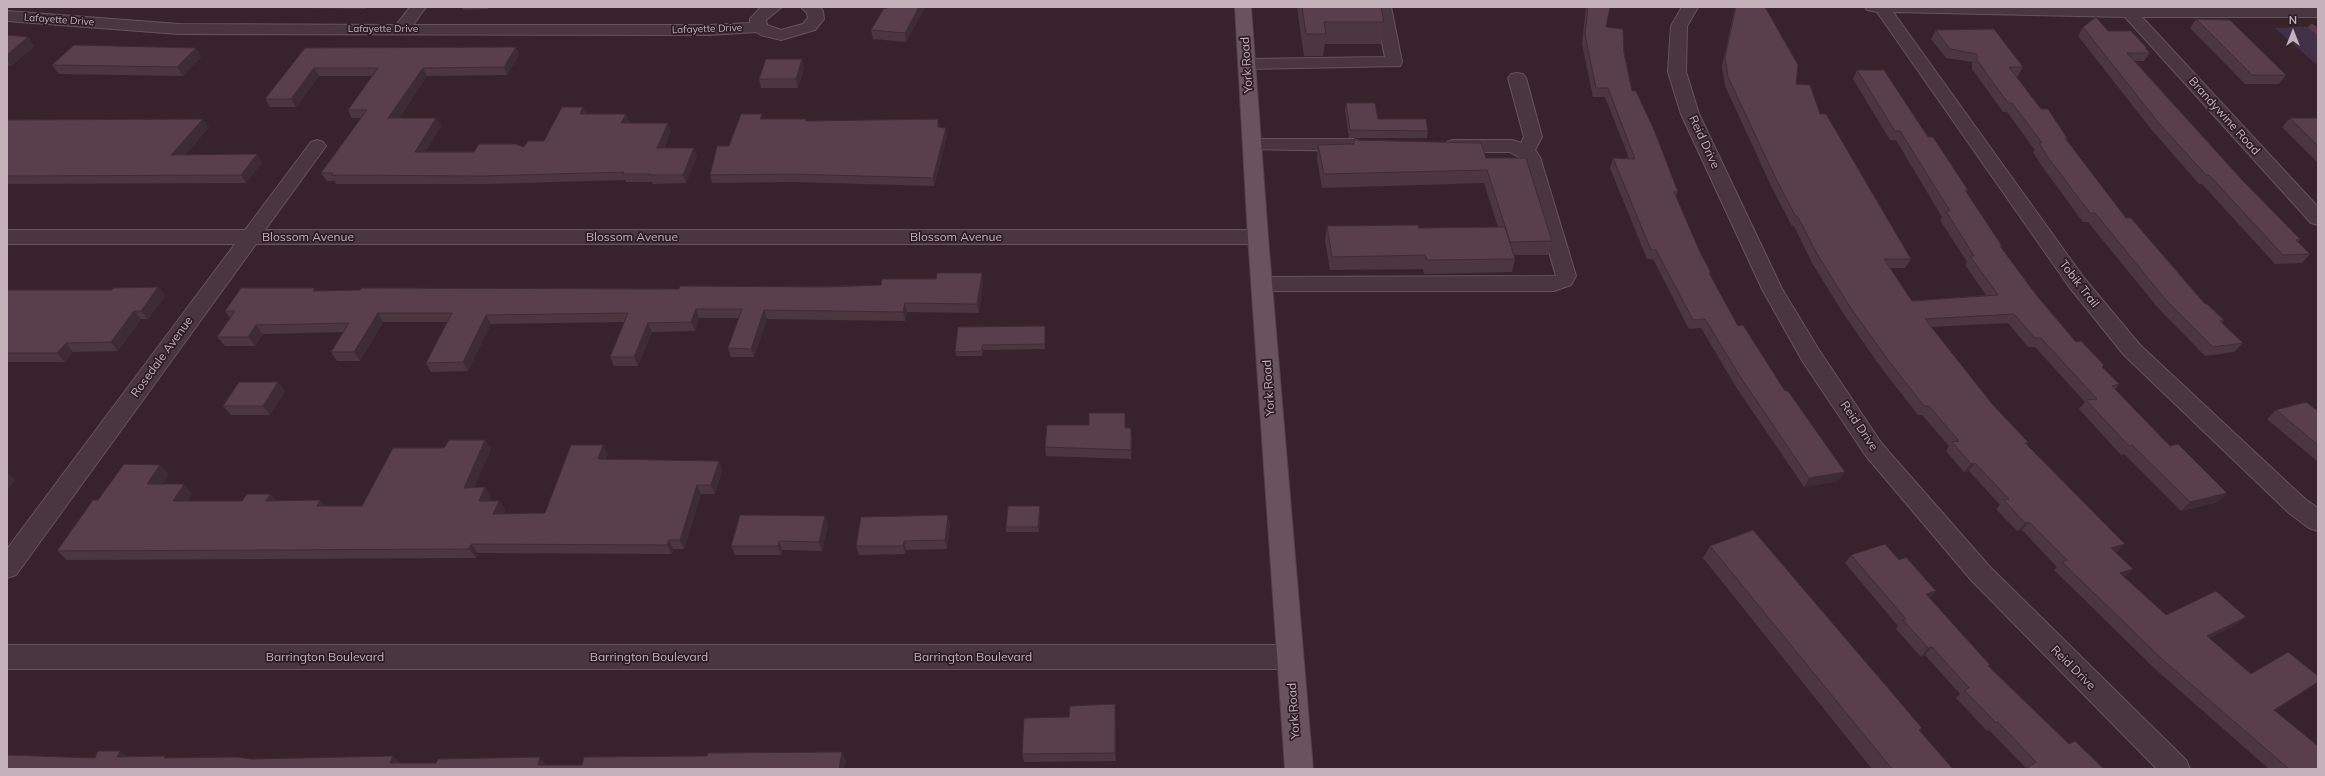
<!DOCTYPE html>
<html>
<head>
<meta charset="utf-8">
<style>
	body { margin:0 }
	#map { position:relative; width:2325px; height:776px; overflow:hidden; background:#38232d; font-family:Mulish,sans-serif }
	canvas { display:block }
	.frame { position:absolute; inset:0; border:8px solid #c5b1b9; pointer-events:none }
	.north { position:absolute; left:2273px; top:12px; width:40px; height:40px; -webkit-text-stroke:3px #2d1c24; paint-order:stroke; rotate:0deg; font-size:11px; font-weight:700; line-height:16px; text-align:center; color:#c5b1b9 }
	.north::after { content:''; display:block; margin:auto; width:14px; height:18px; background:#c5b1b9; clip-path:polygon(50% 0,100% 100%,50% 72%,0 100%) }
</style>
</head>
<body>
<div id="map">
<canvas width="2325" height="776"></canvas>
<div class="frame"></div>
<div class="north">N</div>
</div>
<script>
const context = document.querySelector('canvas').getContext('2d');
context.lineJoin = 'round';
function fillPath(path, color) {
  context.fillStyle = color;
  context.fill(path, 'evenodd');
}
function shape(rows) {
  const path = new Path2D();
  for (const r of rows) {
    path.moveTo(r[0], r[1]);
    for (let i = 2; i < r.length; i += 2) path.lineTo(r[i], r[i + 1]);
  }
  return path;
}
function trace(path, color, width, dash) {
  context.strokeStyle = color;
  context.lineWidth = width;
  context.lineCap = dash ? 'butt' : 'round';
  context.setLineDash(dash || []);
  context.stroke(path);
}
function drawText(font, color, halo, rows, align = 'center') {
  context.font = font + ' Mulish,sans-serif';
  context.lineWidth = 3.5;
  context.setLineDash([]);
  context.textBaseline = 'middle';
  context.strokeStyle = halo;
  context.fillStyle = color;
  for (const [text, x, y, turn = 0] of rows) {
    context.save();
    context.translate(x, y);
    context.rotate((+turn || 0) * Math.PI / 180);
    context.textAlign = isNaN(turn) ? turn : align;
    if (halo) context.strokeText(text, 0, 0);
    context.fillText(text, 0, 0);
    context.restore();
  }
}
fillPath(shape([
	[2318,26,2318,66,2275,28]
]), '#423047');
trace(shape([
	[2312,27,2318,32]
]), '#5e3749', 6);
const minor = shape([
	[410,7,426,7,413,25,709,25,750,23,750,19,761,7,782,7,766,20,767,25,781,30,803,24,808,18,807,13,801,7,820,7,823,11,824,19,815,30,781,40,761,35,756,32,709,35,179,34,7,21,7,11,179,24,396,25,410,7],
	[1375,7,1391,7,1402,62,1400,66,1247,69,1241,68,1239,64,1241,60,1247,59,1385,57,1375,7],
	[1682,7,1698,7,1687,26,1686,72,1699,114,1782,289,1819,350,1882,444,1990,567,2186,760,2190,769,2157,769,1972,581,1866,456,1803,362,1762,289,1681,114,1668,72,1671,26,1682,7],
	[1865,7,2318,7,2318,17,2142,17,2318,207,2318,225,2311,223,2125,17,1893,12,2084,278,2140,345,2305,499,2318,508,2318,531,2309,528,2289,513,2124,355,2070,288,1877,12,1867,10,1865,7],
	[1517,73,1523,74,1526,78,1542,137,1535,150,1540,157,1576,276,1571,285,1554,291,1262,291,1255,289,1252,284,1255,279,1262,277,1556,276,1522,159,1510,152,1453,152,1447,150,1444,146,1447,142,1453,140,1512,140,1521,143,1524,137,1508,78,1511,74,1517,73],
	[1252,139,1353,139,1359,141,1362,145,1359,149,1353,151,1246,149,1243,145,1246,141,1252,139],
	[317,140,323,142,326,146,265,230,1258,230,1265,232,1268,237,1265,242,1258,244,256,244,16,575,7,578,7,549,235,244,7,244,7,230,245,230,311,142,317,140],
	[7,645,1290,645,1299,649,1303,657,1299,665,1290,669,7,669,7,645]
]);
const major = shape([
	[1235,7,1251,7,1268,237,1313,769,1285,769,1248,237,1235,7]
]);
trace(minor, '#66545c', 2);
trace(major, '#523f48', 2);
fillPath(minor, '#49363f');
fillPath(major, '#69545e');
fillPath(shape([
	[305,7,367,7,365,9,305,8],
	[462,7,489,7,488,9,463,10],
	[887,7,925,7,906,42,873,39,871,30],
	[1297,7,1381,7,1384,22,1381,44,1325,44,1323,56,1304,56],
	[1586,7,1610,7,1606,27,1624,53,1632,91,1678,192,1676,196,1700,252,1711,273,1710,275,1738,326,1839,481,1804,487,1736,387,1701,328,1689,329,1653,259,1647,259,1610,168,1613,158,1629,158,1605,97,1593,97,1582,44],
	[1735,7,1765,7,1796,84,1820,114,1911,259,1905,268,1890,268,1912,301,1986,295,1965,265,1967,262,1940,220,1942,217,1896,140,1890,140,1853,79,1857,70,1928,137,1968,190,1966,193,2002,246,2001,248,2037,296,2076,342,2104,365,2102,367,2119,384,2115,389,2218,502,2181,511,2124,454,2121,455,2079,409,2085,402,2035,347,2028,347,2008,323,1931,327,1993,405,2028,442,2027,444,2117,552,2116,553,2124,577,2166,615,2236,625,2209,638,2251,674,2311,687,2274,711,2318,769,2269,769,2154,668,2054,570,2057,567,2022,530,2017,531,1996,509,2000,505,1969,471,1964,472,1946,451,1949,446,1922,415,1918,415,1882,369,1845,316,1812,263,1794,226,1792,226,1772,188,1725,86,1722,66],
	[2196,19,2286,75,2279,84,2245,84,2190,28],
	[2083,27,2108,31,2146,49,2150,53,2144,61,2135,61,2243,181,2300,239,2298,242,2310,254,2302,263,2275,264,2202,184,2199,184,2151,129,2078,36],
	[1936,30,2023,67,2018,76,2015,76,2041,109,2067,138,2066,140,2126,218,2205,304,2224,320,2222,323,2243,343,2234,352,2205,356,2158,308,2088,222,2083,222,2041,165,2033,152,2035,150,2007,112,2003,112,1972,69,1972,62,1946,58,1931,39],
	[7,35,35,46,11,66,7,65],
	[516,47,519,55,507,75,427,76,399,118,436,118,441,126,425,152,474,152,524,147,544,141,583,107,586,114,626,114,629,123,671,131,664,148,697,156,686,183,653,184,652,182,626,182,625,180,488,184,336,184,335,181,327,181,321,173,361,118,352,118,348,110,372,76,319,76,296,107,270,107,265,99,305,48],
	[201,57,183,76,59,74,52,65],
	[802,59,804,68,798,88,761,88,759,79],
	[1346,103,1378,119,1428,131,1427,138,1349,138,1345,110],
	[2290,118,2318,118,2318,163,2282,127],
	[763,119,807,121,940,127,947,136,934,186,793,182,712,183,710,175,729,146],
	[7,120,209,127,185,155,262,162,246,183,7,184],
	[1354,140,1486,158,1552,241,1548,255,1514,255,1515,259,1512,272,1424,274,1423,269,1330,270,1325,240,1327,226,1419,228,1498,227,1484,183,1322,188,1317,159,1318,145,1353,144],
	[982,273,983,282,979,313,907,312,905,321,767,319,754,357,731,357,728,348,739,318,699,318,695,331,652,332,638,366,614,366,610,357,624,322,491,324,468,371,431,372,426,363,447,322,383,322,360,361,337,361,331,352,343,332,263,334,255,346,225,346,217,337,230,318,225,311,317,291,679,289,881,285],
	[158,287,165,296,148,319,141,319,118,351,73,352,65,362,7,362,7,290,112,290],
	[1045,330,1045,349,983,350,982,356,956,356,955,352],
	[285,391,270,415,231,415,223,406],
	[2276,410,2318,411,2318,462,2267,419],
	[1126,422,1125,428,1132,437,1131,459,1046,456,1045,447,1089,425],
	[491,449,474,487,485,487,491,496,489,501,499,501,505,510,503,514,545,513,608,454,606,459,719,461,722,470,715,494,701,494,684,549,673,549,672,554,478,553,476,558,67,560,57,551,98,500,169,474,162,484,192,494,187,501,242,501,270,494,276,501,325,506,362,506],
	[1040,511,1039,532,1006,532,1006,527],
	[825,516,828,525,822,551,782,550,781,555,735,555,731,546],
	[950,524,947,549,906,550,905,554,859,555,856,546],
	[1710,546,1922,728,1920,731,1953,769,1872,769,1703,558],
	[1851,555,1930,599,1989,666,2069,744,2026,768,1989,730,1987,731,1956,698,1960,694,1925,655,1921,657,1896,629,1898,626,1845,563],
	[1115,704,1116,761,1024,762,1022,754,1069,717]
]), '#4c3640');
fillPath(shape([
	[919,7,925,7,925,8,906,42,905,33],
	[28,37,35,46,11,66,7,60,7,55],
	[516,47,519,55,507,75,504,67],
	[196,48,201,57,183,76,177,67],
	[802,59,804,68,798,88,796,79],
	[314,68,319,76,296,107,291,99],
	[423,68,427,76,393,126,388,118],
	[583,107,587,116,580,114],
	[626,114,629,123,621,123],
	[436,118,441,126,420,160,415,152],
	[203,119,209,127,177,164,171,155],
	[938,119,940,127,938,127],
	[668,123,671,131,660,157,657,148],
	[946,128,947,136,934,186,933,178],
	[694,148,697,156,686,183,683,175],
	[257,154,262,162,246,183,241,175],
	[982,273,983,282,979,313,977,304],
	[158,287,165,296,148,319,141,311],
	[315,288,321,297,313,291],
	[905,303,907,312,905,321,903,312],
	[696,309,699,318,695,331,691,322],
	[764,310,767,319,754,357,751,349],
	[134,311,141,319,118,351,111,342],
	[378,313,383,322,360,361,354,352],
	[486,315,491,324,468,371,463,362],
	[648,323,652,332,638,366,634,357],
	[256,325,263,334,255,346,248,337],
	[66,343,73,352,65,362,57,353],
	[982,345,983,350,982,356],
	[278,382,285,391,270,415,263,406],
	[485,440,491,449,470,497,464,488],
	[603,445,608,454,603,469,598,459],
	[719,461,722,470,715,494,711,485],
	[1975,463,1969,471,1964,472,1971,464],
	[160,465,169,474,155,494,147,484],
	[1845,472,1839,481,1804,487,1809,478],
	[7,473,15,480,7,491],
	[184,484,192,494,181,510,173,501],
	[697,485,701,494,684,549,680,540],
	[485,487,491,496,485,510,479,501],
	[2227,493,2218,502,2181,511,2190,502],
	[270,494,278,503,266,501],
	[320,500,328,510,317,506],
	[499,501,505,510,499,523,493,514],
	[1040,506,1040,511,1039,532,1038,527],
	[948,515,950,524,947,549,945,540],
	[825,516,828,525,822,551,819,542],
	[2029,522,2022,530,2017,531,2025,523],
	[669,540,673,549,672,554,667,545],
	[779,541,782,550,781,555,778,546],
	[904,541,906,550,905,554,903,546],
	[471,544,478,553,476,558,469,549],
	[2125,544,2117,552,2103,557,2111,548],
	[2133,569,2124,578,2120,573],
	[1936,591,1929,600,1926,594],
	[2246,617,2236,625,2197,645,2207,636],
	[1932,647,1925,655,1921,657,1928,648],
	[2318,682,2311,687,2263,718,2274,710],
	[1115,704,1115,712,1116,761,1115,753],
	[120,751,132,760,117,757],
	[842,752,846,761,844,769,839,769],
	[393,756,401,764,390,763],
	[540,757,547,766,538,765]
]), '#3e2c34');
const building = shape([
	[887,7,919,7,905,33,871,30,884,8,886,9,887,7],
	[1302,7,1381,7,1384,22,1324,22,1326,34,1306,34,1302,7],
	[1588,7,1610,7,1606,27,1623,29,1624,53,1632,91,1636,91,1655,132,1678,192,1674,192,1700,252,1711,273,1709,273,1738,326,1743,325,1785,391,1788,391,1845,472,1809,478,1741,378,1705,319,1693,320,1656,250,1651,250,1613,158,1635,159,1608,88,1596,88,1585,35,1588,7],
	[1736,7,1765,7,1798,65,1796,84,1810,85,1820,114,1826,114,1911,259,1884,259,1912,301,1998,295,1970,256,1974,256,1946,211,1950,211,1900,131,1895,131,1857,70,1884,70,1928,137,1933,137,1968,190,1965,190,2002,246,2000,246,2037,296,2076,342,2081,341,2104,365,2102,367,2119,384,2112,386,2170,446,2178,444,2227,493,2190,502,2132,445,2129,446,2086,400,2097,399,2041,338,2035,338,2014,314,1925,319,1993,405,2028,442,2025,443,2125,544,2111,548,2133,569,2120,573,2166,615,2216,591,2246,617,2207,636,2251,674,2288,652,2318,676,2318,682,2274,710,2318,746,2318,769,2289,769,2163,660,2062,562,2067,560,2029,522,2025,523,2004,500,2009,499,1975,463,1971,464,1952,442,1959,441,1929,406,1924,406,1888,360,1850,307,1817,254,1798,217,1796,217,1776,179,1728,77,1725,57,1736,7],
	[2096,17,2108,31,2131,31,2147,48,2145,48,2150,53,2127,53,2243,181,2300,239,2296,240,2310,254,2283,255,2209,175,2206,175,2157,121,2083,27,2096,17],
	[2196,19,2230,20,2286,75,2252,75,2196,19],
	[1994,29,2023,67,2009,67,2041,109,2048,109,2067,138,2065,138,2126,218,2131,218,2205,304,2207,304,2224,320,2220,321,2243,343,2213,347,2165,299,2095,213,2090,213,2047,156,2039,143,2042,143,2012,103,2008,103,1977,60,1977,54,1950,49,1936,30,1994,29],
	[7,35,28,37,7,55,7,35],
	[74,45,196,48,177,67,52,65,74,45],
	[516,47,504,67,423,68,388,118,436,118,415,152,474,152,479,144,515,144,524,147,528,141,544,141,562,107,583,107,580,114,626,114,621,123,668,123,657,148,694,148,683,175,650,175,650,174,623,174,624,172,483,176,331,175,333,173,321,173,367,110,348,110,378,68,314,68,291,99,265,99,305,48,516,47],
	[766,59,802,59,796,79,759,79,766,59],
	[1346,103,1375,103,1378,119,1426,119,1428,131,1350,130,1346,103],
	[741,114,762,114,760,119,806,119,806,121,938,119,938,127,946,128,933,178,791,174,710,175,717,146,729,146,741,114],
	[2290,118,2318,118,2318,146,2290,118],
	[203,119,171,155,257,154,241,175,7,176,7,120,203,119],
	[1354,140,1481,143,1486,158,1526,158,1552,241,1510,242,1487,170,1324,174,1318,145,1354,144,1354,140],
	[1418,225,1419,228,1505,227,1515,259,1427,260,1425,255,1332,257,1327,226,1418,225],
	[937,273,982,273,977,304,905,303,903,312,764,310,751,349,728,348,742,309,696,309,691,322,648,323,634,357,610,357,628,313,486,315,463,362,426,363,452,313,378,313,354,352,331,352,349,323,256,325,248,337,217,337,235,311,225,311,241,288,315,288,313,291,360,290,362,288,679,289,680,286,828,287,881,285,882,279,936,279,937,273],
	[158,287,141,311,134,311,111,342,66,343,57,353,7,353,7,290,112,290,113,288,158,287],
	[1045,326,1045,344,982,345,982,351,955,352,958,327,1045,326],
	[239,382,278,382,263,406,223,406,239,382],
	[2306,402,2318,411,2318,445,2276,410,2306,402],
	[1089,413,1125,413,1125,428,1131,428,1131,450,1045,447,1047,425,1089,425,1089,413],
	[449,440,485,440,464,488,485,487,479,501,499,501,493,514,545,513,571,445,603,445,598,459,719,461,711,485,697,485,680,540,669,540,667,545,471,544,469,549,57,551,93,500,98,500,124,464,160,465,147,484,184,484,173,501,242,501,247,494,270,494,266,501,320,500,317,506,362,506,393,448,444,448,449,440],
	[1008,506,1040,506,1038,527,1006,527,1008,506],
	[740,515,825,516,819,542,779,541,778,546,731,546,740,515],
	[948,515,945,540,904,541,903,546,856,546,861,517,948,515],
	[1753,530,1922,728,1919,730,1953,769,1892,769,1710,546,1753,530],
	[1885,544,1899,560,1906,557,1936,591,1926,594,1990,665,1988,666,2069,744,2075,741,2104,769,2025,769,2036,762,1998,722,1996,723,1964,690,1969,688,1932,647,1928,648,1903,620,1906,619,1851,555,1885,544],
	[1115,704,1115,753,1022,754,1024,718,1069,717,1070,706,1115,704],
	[98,751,120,751,117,757,165,756,164,758,237,757,252,759,393,756,390,763,436,763,438,759,540,757,538,765,582,765,584,757,707,756,708,753,842,752,839,769,7,769,7,755,95,758,98,751]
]);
fillPath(building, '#583f4b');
trace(building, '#3e2c34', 1);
drawText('10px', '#c5b1b9', '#2d1c24', [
	["Lafayette Drive",59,20,4],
	["Lafayette Drive",383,29],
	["Lafayette Drive",707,29,-2]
]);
drawText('12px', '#c5b1b9', '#2d1c24', [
	["York Road",1247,65,-94],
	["Brandywine Road",2224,116,48],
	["Reid Drive",1704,142,65],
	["Blossom Avenue",308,237],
	["Blossom Avenue",632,237],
	["Blossom Avenue",956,237],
	["Tobik Trail",2079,284,52],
	["Rosedale Avenue",162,357,-54],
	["York Road",1269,388,-94],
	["Reid Drive",1859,426,56],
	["Barrington Boulevard",325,657],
	["Barrington Boulevard",649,657],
	["Barrington Boulevard",973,657],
	["Reid Drive",2073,668,45],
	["York Road",1294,711,-94]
]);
</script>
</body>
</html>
